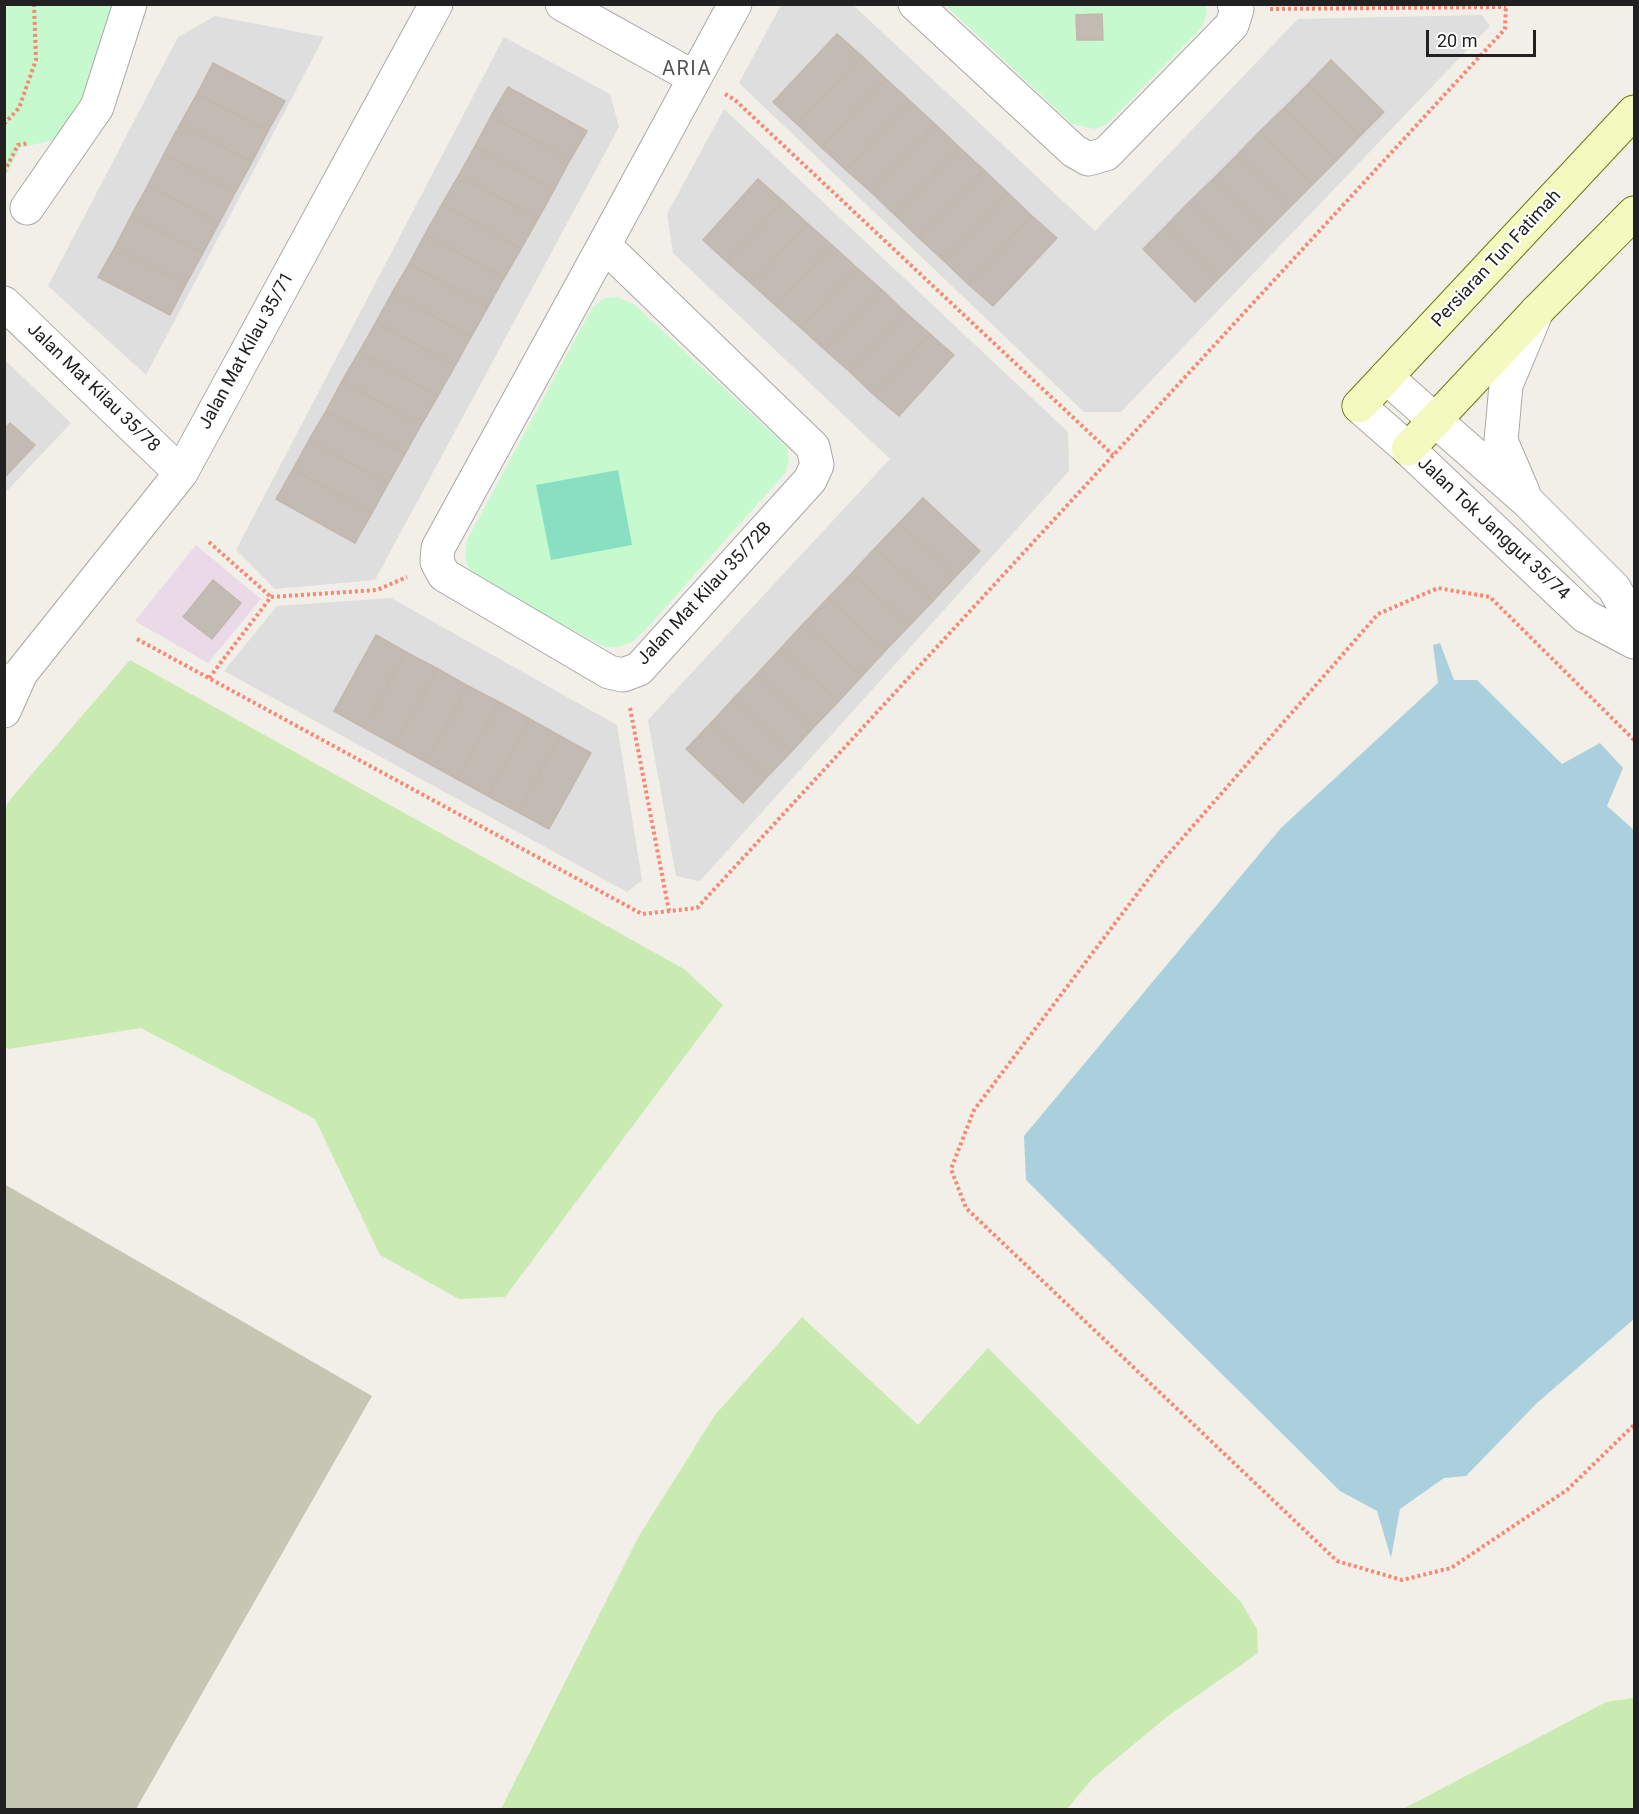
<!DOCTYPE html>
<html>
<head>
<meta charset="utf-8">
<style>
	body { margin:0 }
	#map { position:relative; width:1639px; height:1814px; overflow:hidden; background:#f1efe8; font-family:Roboto,sans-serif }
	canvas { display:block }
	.frame { position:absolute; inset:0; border:6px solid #212121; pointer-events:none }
	.scale { position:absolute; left:1426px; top:30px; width:110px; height:27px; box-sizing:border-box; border:3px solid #212121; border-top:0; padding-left:8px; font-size:18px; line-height:21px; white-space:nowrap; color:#212121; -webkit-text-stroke:4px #fff; paint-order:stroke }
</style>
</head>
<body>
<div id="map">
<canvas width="1639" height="1814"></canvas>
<div class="frame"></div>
<div class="scale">20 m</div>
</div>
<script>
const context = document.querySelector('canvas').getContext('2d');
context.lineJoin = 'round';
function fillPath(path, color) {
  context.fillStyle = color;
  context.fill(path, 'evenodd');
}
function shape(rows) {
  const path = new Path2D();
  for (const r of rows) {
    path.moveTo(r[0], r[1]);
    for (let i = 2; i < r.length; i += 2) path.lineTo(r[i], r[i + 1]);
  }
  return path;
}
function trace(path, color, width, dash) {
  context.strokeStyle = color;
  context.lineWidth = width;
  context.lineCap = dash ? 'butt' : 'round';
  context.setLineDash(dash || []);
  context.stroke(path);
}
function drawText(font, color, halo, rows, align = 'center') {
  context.font = font + ' Roboto,sans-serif';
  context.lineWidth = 4.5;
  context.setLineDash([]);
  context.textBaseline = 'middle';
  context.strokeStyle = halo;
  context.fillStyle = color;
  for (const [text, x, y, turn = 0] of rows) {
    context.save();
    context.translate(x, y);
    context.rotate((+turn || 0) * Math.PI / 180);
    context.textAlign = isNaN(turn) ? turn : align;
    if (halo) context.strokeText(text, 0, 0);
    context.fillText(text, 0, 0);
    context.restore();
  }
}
fillPath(shape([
	[781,5,853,5,1095,231,1298,19,1482,15,1490,26,1121,412,1084,412,739,83],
	[215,16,324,37,146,375,48,286,178,37],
	[504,37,610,94,619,127,375,580,275,589,236,550],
	[724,109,1068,432,1069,471,700,881,676,876,648,720,890,459,673,253,667,214],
	[4,359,71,423,5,493,4,493],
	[391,598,617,725,642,880,627,892,224,671,277,606]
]), '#dfdede');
fillPath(shape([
	[196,545,261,599,208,663,135,621]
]), '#eadae7');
fillPath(shape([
	[4,1184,372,1396,136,1809,5,1809]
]), '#c5c6b4');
fillPath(shape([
	[130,660,684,969,723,1005,505,1297,459,1299,380,1255,315,1119,141,1028,8,1049,5,1047,5,811,8,802],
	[802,1317,918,1425,988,1348,1241,1602,1257,1629,1258,1653,1168,1716,1092,1779,1067,1809,501,1809,639,1536,715,1415],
	[1634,1698,1634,1809,1403,1809,1606,1702]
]), '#c9eab0');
fillPath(shape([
	[1205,4,1207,12,1202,27,1107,124,1095,129,1072,124,945,5],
	[5,5,114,5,113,12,81,102,56,139,20,148,5,177],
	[618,297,635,305,787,447,789,459,786,472,645,630,632,642,618,647,605,647,487,585,471,572,465,559,467,540,592,308,605,298]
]), '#c7f9ce');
fillPath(shape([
	[618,470,632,545,551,560,536,485]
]), '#88dfc2');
fillPath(shape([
	[1440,643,1454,680,1477,680,1562,764,1600,743,1623,768,1607,806,1634,830,1634,1319,1537,1403,1466,1476,1444,1478,1400,1509,1391,1558,1377,1511,1340,1491,1026,1180,1024,1136,1281,828,1438,683,1433,645]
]), '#aad0de');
const building = shape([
	[1102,14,1103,40,1077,40,1076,15,1102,14],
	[837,34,862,56,797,124,773,102,837,34],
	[862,56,886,79,821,147,797,124,862,56],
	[1331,60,1384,112,1360,136,1308,84,1331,60],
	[213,63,285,101,268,131,197,94,213,63],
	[886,79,910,101,846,170,821,147,886,79],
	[1308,84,1360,136,1337,160,1284,108,1308,84],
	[508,87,587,131,570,160,491,116,508,87],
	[197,94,268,131,252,162,180,124,197,94],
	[910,101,935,124,871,192,846,170,910,101],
	[1284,108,1337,160,1313,184,1260,131,1284,108],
	[491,116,570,160,554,190,475,146,491,116],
	[180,124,252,162,235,193,164,154,180,124],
	[935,124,959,147,895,215,871,192,935,124],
	[1260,131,1313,184,1290,207,1237,155,1260,131],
	[475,146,554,190,538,219,459,175,475,146],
	[959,147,984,170,919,238,895,215,959,147],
	[164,154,235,193,219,223,148,185,164,154],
	[1237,155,1290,207,1266,231,1213,179,1237,155],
	[984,170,1008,193,944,261,919,238,984,170],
	[459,175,538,219,521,249,442,204,459,175],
	[758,179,783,201,727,262,703,240,758,179],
	[1213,179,1266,231,1243,254,1189,202,1213,179],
	[148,185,219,223,203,253,131,216,148,185],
	[1008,193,1032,216,968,284,944,261,1008,193],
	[783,201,807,223,752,284,727,262,783,201],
	[1189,202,1243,254,1219,278,1166,226,1189,202],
	[442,204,521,249,504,278,425,234,442,204],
	[131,216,203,253,186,284,115,247,131,216],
	[1032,216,1057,238,993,306,968,284,1032,216],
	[807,223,832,245,776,306,752,284,807,223],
	[1166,226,1219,278,1195,302,1143,249,1166,226],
	[425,234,504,278,488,307,409,264,425,234],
	[832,245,856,267,801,328,776,306,832,245],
	[115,247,186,284,170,315,98,277,115,247],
	[409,264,488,307,471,337,392,293,409,264],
	[856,267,881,289,825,350,801,328,856,267],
	[881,289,905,312,850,372,825,350,881,289],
	[392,293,471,337,455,366,376,322,392,293],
	[905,312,930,334,874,395,850,372,905,312],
	[376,322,455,366,438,396,359,352,376,322],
	[930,334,954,355,899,416,874,395,930,334],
	[359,352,438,396,421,425,342,381,359,352],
	[342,381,421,425,405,454,326,411,342,381],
	[326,411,405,454,388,484,309,440,326,411],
	[10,423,35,445,4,478,4,429,10,423],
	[309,440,388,484,372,513,293,469,309,440],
	[293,469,372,513,355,543,276,499,293,469],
	[923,498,980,551,956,576,899,523,923,498],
	[899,523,956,576,933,601,875,548,899,523],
	[875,548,933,601,909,626,852,573,875,548],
	[852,573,909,626,885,651,828,598,852,573],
	[213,580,241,603,212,639,183,617,213,580],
	[828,598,885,651,862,676,804,623,828,598],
	[804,623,862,676,838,702,781,648,804,623],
	[376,635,406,652,364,728,334,711,376,635],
	[781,648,838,702,814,727,757,674,781,648],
	[406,652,438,669,395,745,364,728,406,652],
	[438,669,468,686,426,762,395,745,438,669],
	[757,674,814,727,791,752,733,699,757,674],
	[468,686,499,702,457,779,426,762,468,686],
	[733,699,791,752,767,777,710,724,733,699],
	[499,702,530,719,488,796,457,779,499,702],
	[530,719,560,736,518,812,488,796,530,719],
	[710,724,767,777,743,803,686,749,710,724],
	[560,736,591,753,549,829,518,812,560,736]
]);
fillPath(building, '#c2bbb4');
trace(building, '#c3b7ab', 1.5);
const street = shape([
	[562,4,695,78],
	[915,4,1074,151,1088,159,1106,154,1232,25,1237,9,1234,4],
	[27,208,97,107,130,4],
	[604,245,813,447,817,465,810,480,639,669,623,675,609,672,444,575,437,562,438,548,604,245,735,4],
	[4,303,181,473],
	[1386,377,1527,501,1614,588,1634,623],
	[1359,406,1408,449,1585,616,1634,642],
	[1523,492,1501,441,1506,385,1537,311],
	[21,673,181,473,436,4],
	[4,690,21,673,4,711]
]);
const secondary = shape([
	[1359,406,1634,112],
	[1408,449,1538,310,1634,213]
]);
trace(street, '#a8a8a8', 35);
trace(secondary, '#687b06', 35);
trace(shape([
	[1270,9,1506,7],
	[725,94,735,100,1113,455],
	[4,124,19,108,36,60,34,4],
	[4,172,18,145,29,143],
	[209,542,271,597],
	[137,639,642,914,697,908,1505,29,1506,4],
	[209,678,271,597,377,590,407,577],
	[630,708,669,911],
	[1634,740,1490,597,1438,588,1378,614,1159,865,974,1110,951,1169,966,1208,1337,1561,1402,1580,1451,1568,1567,1490,1634,1425]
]), '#f98772', 4, [3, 3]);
trace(street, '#fff', 33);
trace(secondary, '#f3f9bf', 33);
drawText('18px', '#212121', '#fff', [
	["Persiaran Tun Fatimah",1497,259,-47],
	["Jalan Mat Kilau 35/71",247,351,-61],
	["Jalan Mat Kilau 35/78",93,388,44],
	["Jalan Tok Janggut 35/74",1493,529,43],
	["Jalan Mat Kilau 35/72B",705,594,-47]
]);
context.letterSpacing = '1.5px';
drawText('20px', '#545454', '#fff', [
	["ARIA",687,70]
]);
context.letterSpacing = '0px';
</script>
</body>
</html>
